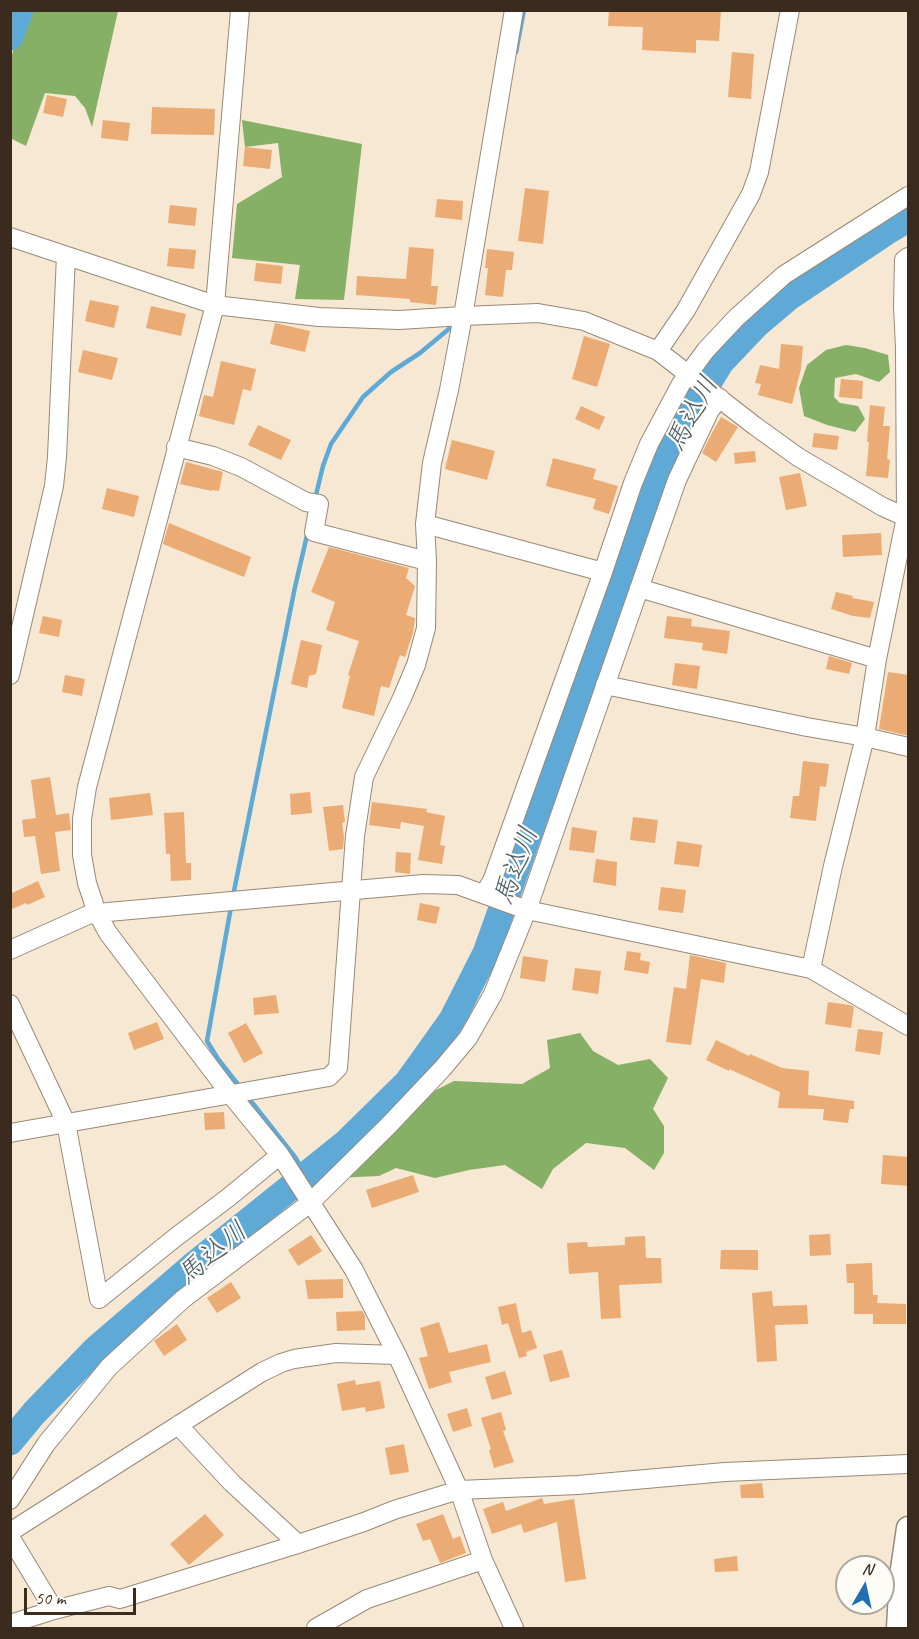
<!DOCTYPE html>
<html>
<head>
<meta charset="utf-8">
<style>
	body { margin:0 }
	#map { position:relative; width:919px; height:1639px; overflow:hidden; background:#f6e8d2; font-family:Caveat,sans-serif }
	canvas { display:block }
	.frame { position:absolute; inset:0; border:12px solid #3b2a1e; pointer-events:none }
	.north { position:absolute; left:835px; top:1555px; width:60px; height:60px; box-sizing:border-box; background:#fdfcf7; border:2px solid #afa8a0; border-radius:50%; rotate:9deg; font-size:16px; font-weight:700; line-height:24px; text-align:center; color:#3b2a1e }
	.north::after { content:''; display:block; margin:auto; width:21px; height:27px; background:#1f6fb2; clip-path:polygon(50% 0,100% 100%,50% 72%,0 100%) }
	.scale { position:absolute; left:24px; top:1588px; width:112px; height:27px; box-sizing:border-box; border:3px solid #3b2a1e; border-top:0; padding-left:8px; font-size:18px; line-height:21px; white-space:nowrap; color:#3b2a1e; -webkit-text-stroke:4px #fdfcf7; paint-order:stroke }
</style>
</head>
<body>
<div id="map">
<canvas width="919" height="1639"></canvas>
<div class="frame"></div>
<div class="north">N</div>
<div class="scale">50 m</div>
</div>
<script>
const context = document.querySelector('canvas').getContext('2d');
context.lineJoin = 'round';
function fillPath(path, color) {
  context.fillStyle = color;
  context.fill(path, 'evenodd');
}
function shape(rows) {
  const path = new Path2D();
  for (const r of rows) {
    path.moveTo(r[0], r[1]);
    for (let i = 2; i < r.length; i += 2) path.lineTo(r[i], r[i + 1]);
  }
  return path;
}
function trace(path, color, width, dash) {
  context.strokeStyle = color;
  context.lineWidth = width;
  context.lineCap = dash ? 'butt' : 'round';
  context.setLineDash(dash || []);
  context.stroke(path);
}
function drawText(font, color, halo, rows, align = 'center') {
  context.font = font + ' Caveat,"Klee One",sans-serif';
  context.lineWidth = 4.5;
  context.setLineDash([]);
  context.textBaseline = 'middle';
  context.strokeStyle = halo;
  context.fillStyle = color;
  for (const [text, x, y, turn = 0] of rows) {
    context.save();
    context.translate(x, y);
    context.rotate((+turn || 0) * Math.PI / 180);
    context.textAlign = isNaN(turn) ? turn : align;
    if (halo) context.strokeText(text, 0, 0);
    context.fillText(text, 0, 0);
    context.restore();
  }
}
fillPath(shape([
	[25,11,118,11,92,127,85,108,75,96,45,93,26,146,10,138,11,58],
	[242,120,362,144,344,300,295,299,300,265,232,258,237,204,282,177,278,143,245,147],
	[846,345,865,348,888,355,890,372,879,382,856,374,835,378,834,397,840,403,858,406,865,419,855,432,827,425,804,416,799,388,807,365,826,350],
	[580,1033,593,1051,618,1065,650,1059,668,1078,653,1109,664,1126,664,1153,654,1170,625,1148,586,1143,553,1169,542,1189,505,1165,469,1170,435,1178,396,1168,379,1176,335,1178,428,1094,454,1081,522,1084,550,1068,547,1040]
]), '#86b066');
trace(shape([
	[516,52,524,10],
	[315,499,323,466,331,444,363,397,391,372,420,353,450,328],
	[233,896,295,587,308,531],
	[231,907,207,1041,218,1059,240,1087],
	[247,1096,295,1157,306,1175]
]), '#5ea9d6', 4.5);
trace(shape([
	[10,37,20,10],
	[10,1442,34,1413,96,1349,195,1264,347,1142,407,1083,452,1020,486,953,647,504,673,445,695,404,721,362,756,325,789,297,886,232,908,219]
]), '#5ea9d6', 27);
fillPath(shape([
	[609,10,721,10,719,41,696,40,696,53,642,50,643,27,608,26],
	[732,52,754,54,751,99,728,97],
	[47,95,67,99,63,117,43,113],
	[152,107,215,109,214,135,151,134],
	[103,120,130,123,128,141,101,138],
	[245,147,272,150,270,169,243,166],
	[525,188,549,191,543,244,518,241],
	[437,199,463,201,462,220,435,217],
	[170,205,197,208,195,226,168,223],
	[409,247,434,249,431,286,438,286,436,305,410,302,410,299,356,295,357,276,406,279],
	[169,248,196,250,194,269,167,266],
	[487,249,514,252,512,270,506,270,503,297,485,295,488,268,485,268],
	[256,263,283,266,281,284,254,281],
	[90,300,119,306,114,328,85,321],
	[151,306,186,314,181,336,146,328],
	[275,323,310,331,305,352,270,344],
	[584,336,610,344,597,387,572,379],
	[781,344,803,346,801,369,792,404,758,395,761,384,755,383,760,365,779,369],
	[83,350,118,358,112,380,78,372],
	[221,361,256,369,251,391,243,389,234,425,199,416,204,395,213,397],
	[841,379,863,381,862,399,839,397],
	[870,405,885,407,883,426,890,426,887,459,890,460,888,478,866,476,869,442,867,442],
	[581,406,605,417,599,430,575,419],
	[721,417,738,427,716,462,702,453,713,431],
	[258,425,291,440,281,460,248,445],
	[814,433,839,436,837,450,812,447],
	[452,440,495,451,487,480,445,469],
	[755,451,756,462,735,464,734,453],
	[553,458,596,469,593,479,618,486,609,514,593,509,596,499,546,486],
	[186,462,223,472,219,491,212,490,212,491,180,484],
	[800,473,807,506,786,510,779,477],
	[107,488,139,496,134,517,102,509],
	[169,523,251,557,244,577,163,544],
	[881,533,882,555,843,557,842,535],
	[329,547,409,568,406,578,415,586,406,615,415,618,413,633,405,657,400,655,389,688,381,686,374,716,342,708,350,676,348,675,359,641,326,630,335,602,311,592],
	[836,592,853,596,852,598,874,602,870,618,853,616,831,609],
	[43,616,62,620,59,637,39,633],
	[667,616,692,619,691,626,730,631,727,654,702,650,703,643,664,638],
	[301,640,322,645,316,674,309,676,307,688,291,684],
	[829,656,852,663,849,674,826,669],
	[675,663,700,666,697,689,672,685],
	[888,672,909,675,909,736,879,729],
	[65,675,85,679,82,696,62,692],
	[803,761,829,764,826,787,820,786,816,821,790,818,793,796,799,796],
	[50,777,56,815,69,813,71,830,55,832,60,871,41,874,35,836,24,837,22,820,36,818,31,780],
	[310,792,312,813,291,815,290,794],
	[150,793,153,815,111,820,109,798],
	[372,802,427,809,426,812,445,816,440,845,445,846,442,864,418,860,424,826,401,822,400,829,369,825],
	[343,805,345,822,342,823,344,837,343,849,329,851,323,807],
	[184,812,186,863,191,863,191,880,171,881,170,854,166,854,164,813],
	[633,817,658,820,655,843,630,840],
	[572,827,597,831,594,853,569,850],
	[677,841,702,845,699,867,674,864],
	[396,852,411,853,410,874,395,872],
	[596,859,617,862,616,886,593,882],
	[38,881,45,897,27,905,26,903,10,910,10,894],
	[661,887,686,890,683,913,658,910],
	[420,903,440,907,436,924,417,920],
	[627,951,641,953,640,960,650,962,648,974,624,970],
	[690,955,726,963,724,983,701,979,691,1045,666,1042,674,987,686,989],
	[523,956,548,960,545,982,520,978],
	[575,968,601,971,598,994,572,990],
	[276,995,279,1013,254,1015,253,998],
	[828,1002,849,1005,854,1007,851,1028,825,1024],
	[157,1022,164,1039,134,1050,128,1033],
	[246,1023,263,1053,244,1063,228,1033],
	[858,1029,883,1032,880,1055,855,1051],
	[716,1040,749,1056,750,1054,782,1068,809,1071,808,1095,854,1101,854,1109,850,1109,848,1123,823,1120,824,1109,778,1108,780,1092,729,1069,729,1071,706,1060],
	[224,1112,225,1129,205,1130,204,1113],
	[883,1155,909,1157,909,1186,881,1184],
	[413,1175,419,1192,372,1208,366,1190],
	[830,1234,831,1255,810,1256,809,1235],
	[311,1235,322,1251,298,1266,288,1250],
	[645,1236,646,1258,661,1258,662,1283,619,1285,621,1318,601,1319,598,1272,569,1274,567,1243,587,1242,588,1247,625,1245,625,1237],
	[721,1250,758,1250,758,1270,720,1269],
	[872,1263,873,1295,878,1295,877,1303,906,1304,906,1324,873,1324,873,1314,854,1314,854,1283,847,1283,846,1264],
	[343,1279,343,1298,308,1299,305,1280],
	[231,1282,241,1298,217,1313,207,1298],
	[772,1291,773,1306,807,1305,808,1324,775,1325,777,1361,757,1362,752,1293],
	[516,1303,522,1333,531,1330,537,1348,526,1352,527,1356,519,1358,508,1323,502,1325,498,1307],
	[362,1311,365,1316,365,1330,337,1331,336,1312],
	[439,1322,449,1353,487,1344,491,1362,449,1372,452,1382,429,1389,419,1358,428,1356,420,1328],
	[177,1324,187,1340,164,1356,154,1341],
	[562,1350,570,1377,550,1382,543,1355],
	[505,1371,512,1394,492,1400,485,1377],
	[355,1380,356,1385,380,1381,385,1408,366,1412,365,1407,342,1411,337,1384],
	[467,1408,472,1426,453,1432,447,1414],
	[501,1412,506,1430,503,1431,514,1462,494,1468,489,1450,491,1449,481,1418],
	[404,1444,409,1472,390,1475,385,1448],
	[762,1483,764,1498,741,1498,740,1485],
	[542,1498,544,1504,574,1499,586,1579,565,1582,557,1522,524,1533,521,1524,492,1534,483,1509,503,1502,506,1511],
	[205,1514,224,1535,189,1565,170,1544],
	[443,1514,453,1539,460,1536,466,1553,440,1563,430,1539,423,1541,416,1524],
	[737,1556,738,1571,715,1572,714,1559]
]), '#ebab74');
const minor = shape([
	[240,10,215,305,87,787,82,819,82,855,87,883,97,913,108,933,231,1095,280,1155,354,1270,397,1355,459,1490,483,1560,514,1628],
	[10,237,215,305,319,317,399,320,463,316,538,313,584,321,658,351,755,426,798,457,883,507,908,518],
	[658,351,686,310,751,194,759,172,790,10],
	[176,447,213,456,241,467,306,502,319,504,314,532,427,561],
	[425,524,603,572],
	[639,588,877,659],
	[10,675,54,486,57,457,66,256],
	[605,685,807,727,865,737,908,747],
	[484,894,492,881,603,572,633,483,649,444,681,384,706,350,736,318,784,275,908,196],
	[10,950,88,915,97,913,423,884,458,885,527,910,811,969,908,1026],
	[811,969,833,866,865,737,877,659,906,517,905,348,903,306,904,260,908,257],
	[10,1004,66,1123,99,1299,176,1237,229,1197,280,1155],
	[10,1133,329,1077,338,1068,355,836,364,777,402,698,416,665,426,628,427,561,425,524,432,463,449,390,463,316,514,10],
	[178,1425,232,1483,298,1544],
	[10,1500,46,1444,109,1367,183,1299,310,1203,389,1125,442,1069,468,1038,493,994,527,910,677,480,710,410,720,398],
	[10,1532,262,1372,281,1363,294,1359,336,1353,397,1355],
	[10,1537,54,1610],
	[10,1624,54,1610,109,1596,120,1599,298,1544,364,1522,394,1510,459,1490,578,1485,725,1472,908,1464],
	[316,1628,367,1599,483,1560]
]);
const tertiary = shape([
	[898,1628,901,1576,908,1528]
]);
trace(minor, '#988978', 20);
trace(tertiary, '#988978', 25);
trace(minor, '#fff', 18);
trace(tertiary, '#fff', 22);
drawText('italic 27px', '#495d68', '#fdfcf7', [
	["馬込川",693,414,-62],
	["馬込川",517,866,-70],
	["馬込川",213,1254,-40]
]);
</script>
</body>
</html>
